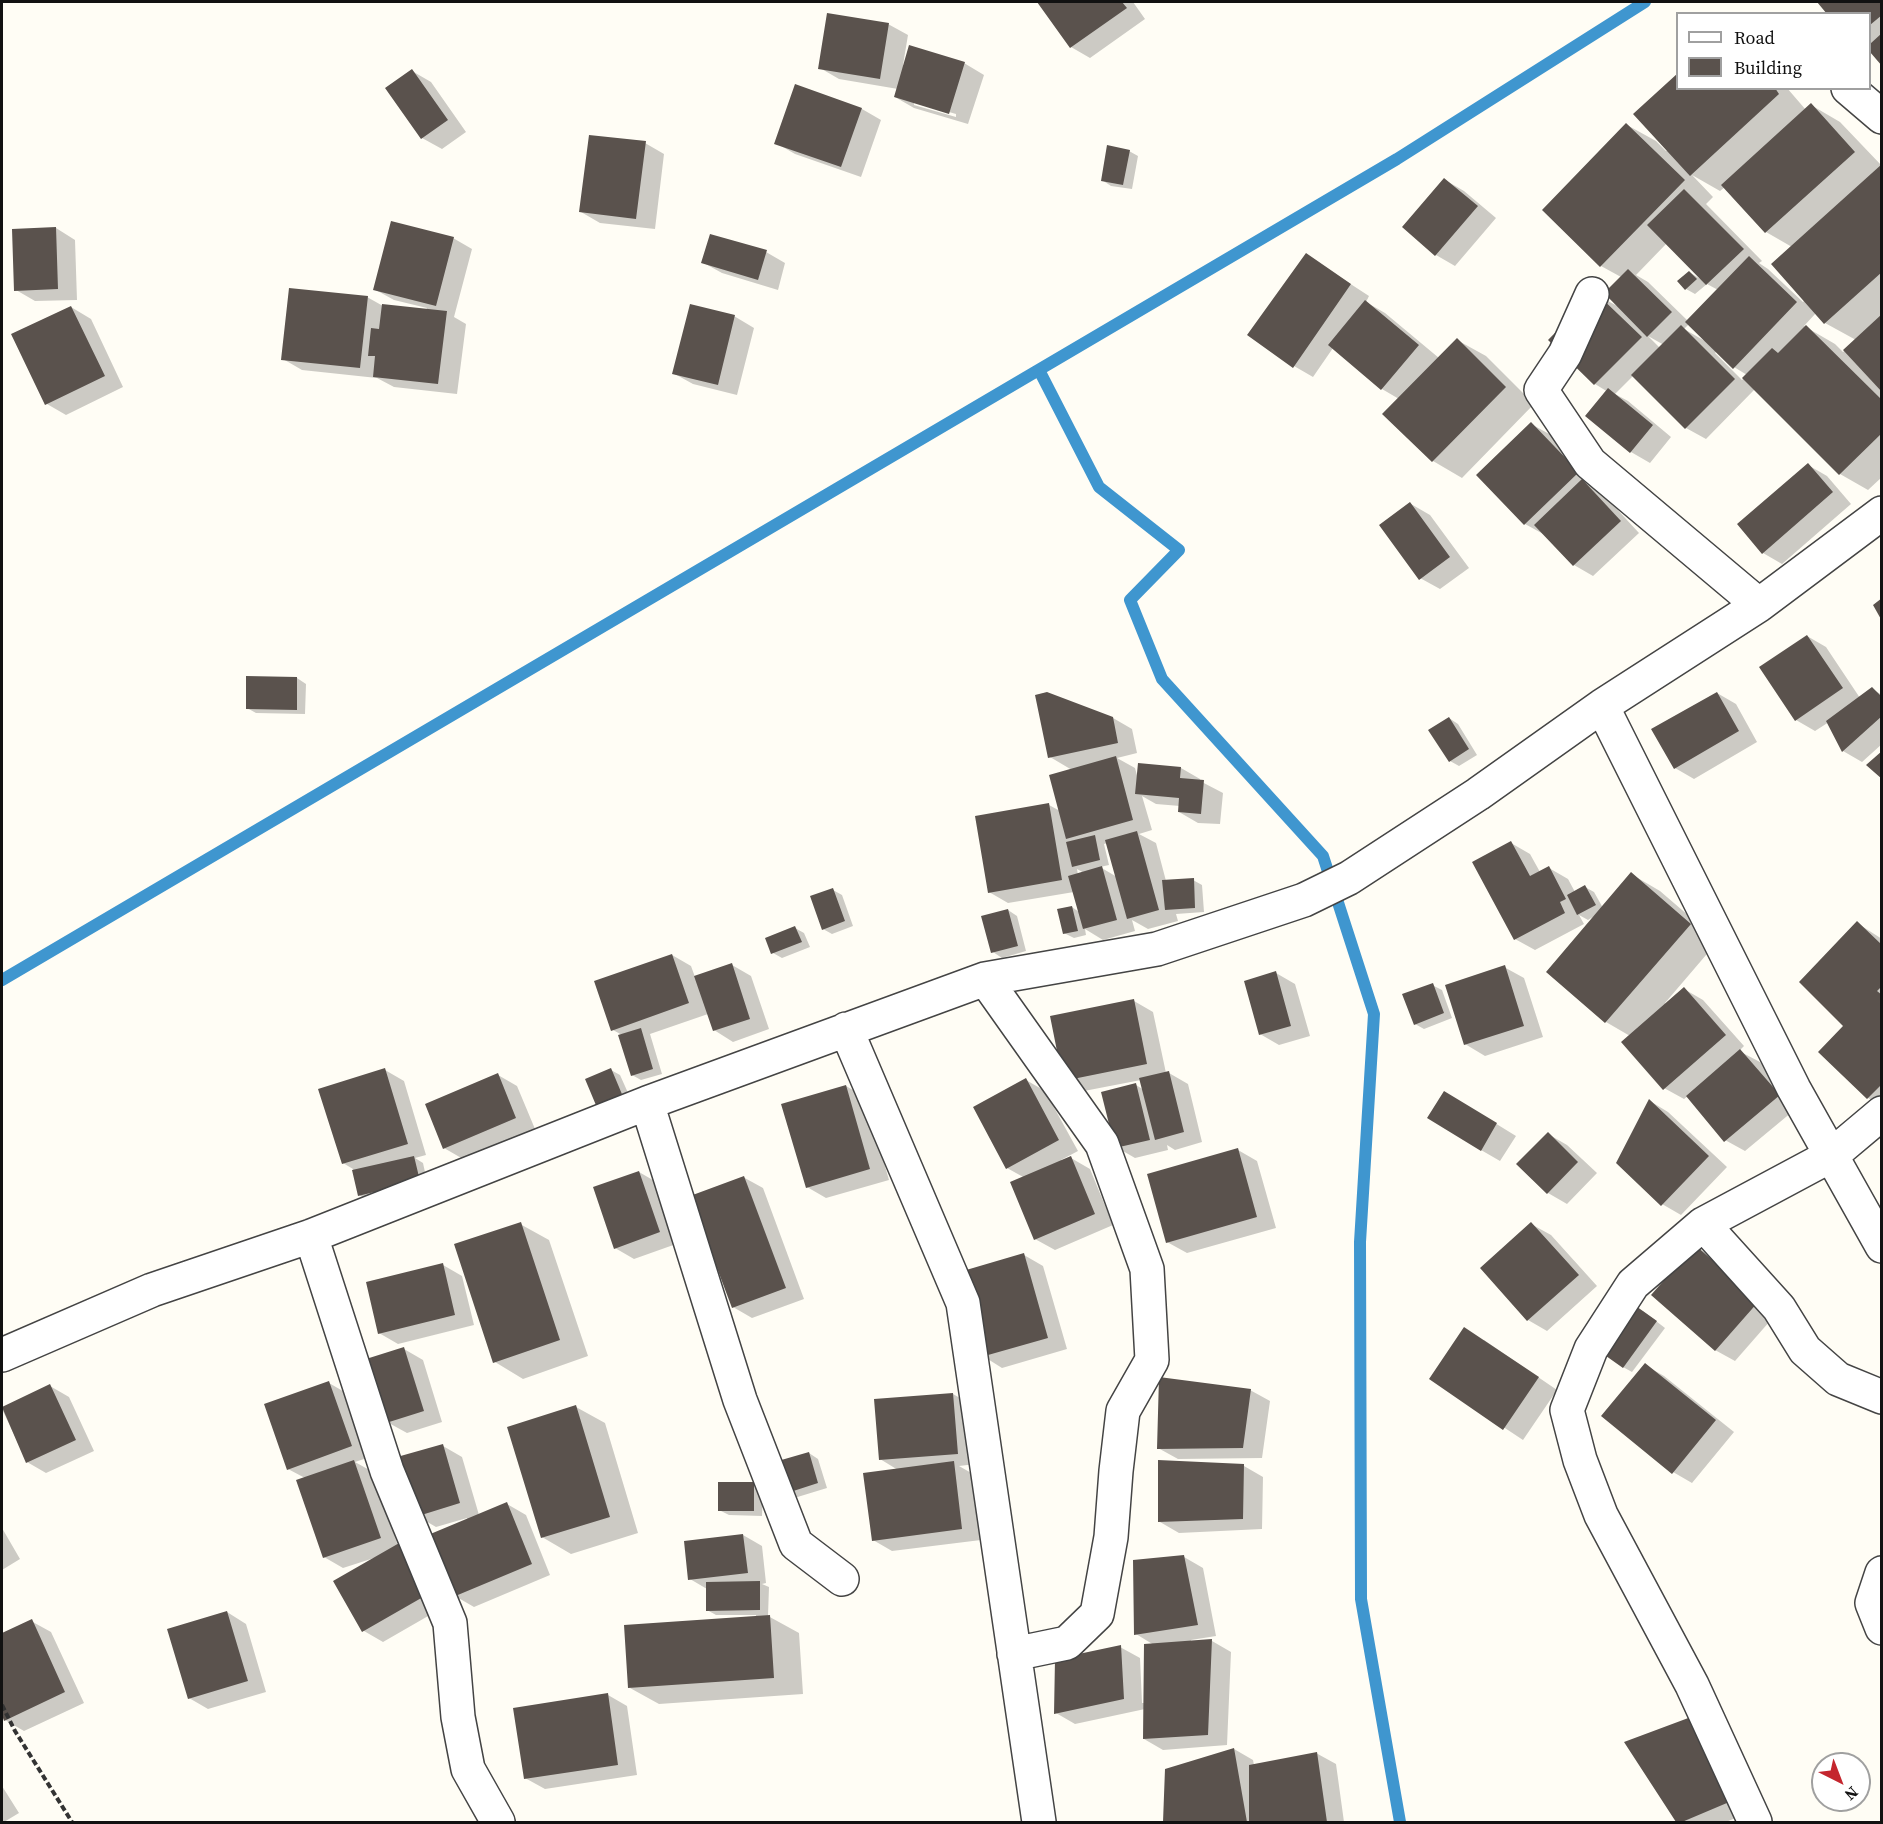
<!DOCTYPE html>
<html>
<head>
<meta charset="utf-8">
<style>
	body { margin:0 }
	#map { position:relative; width:1883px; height:1824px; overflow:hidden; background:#fffdf5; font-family:"Source Serif 4",serif }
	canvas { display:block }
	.frame { position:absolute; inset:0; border:3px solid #111; pointer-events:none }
	.legend { position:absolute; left:1676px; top:12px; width:195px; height:78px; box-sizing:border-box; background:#fff; border:2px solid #a0a0a0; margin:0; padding:8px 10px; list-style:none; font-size:18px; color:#111 }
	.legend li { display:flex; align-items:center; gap:12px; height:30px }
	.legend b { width:30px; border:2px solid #a0a0a0 }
	.north { position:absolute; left:1811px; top:1752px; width:60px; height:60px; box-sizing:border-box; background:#fff; border:2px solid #a0a0a0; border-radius:50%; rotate:138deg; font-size:16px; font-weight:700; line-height:24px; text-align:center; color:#111 }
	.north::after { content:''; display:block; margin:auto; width:21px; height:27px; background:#c4262e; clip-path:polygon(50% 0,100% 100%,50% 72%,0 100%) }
</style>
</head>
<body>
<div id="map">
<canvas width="1883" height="1824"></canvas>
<div class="frame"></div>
<ul class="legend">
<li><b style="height:8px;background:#fff"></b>Road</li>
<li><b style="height:16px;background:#5a524d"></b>Building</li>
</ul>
<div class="north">N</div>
</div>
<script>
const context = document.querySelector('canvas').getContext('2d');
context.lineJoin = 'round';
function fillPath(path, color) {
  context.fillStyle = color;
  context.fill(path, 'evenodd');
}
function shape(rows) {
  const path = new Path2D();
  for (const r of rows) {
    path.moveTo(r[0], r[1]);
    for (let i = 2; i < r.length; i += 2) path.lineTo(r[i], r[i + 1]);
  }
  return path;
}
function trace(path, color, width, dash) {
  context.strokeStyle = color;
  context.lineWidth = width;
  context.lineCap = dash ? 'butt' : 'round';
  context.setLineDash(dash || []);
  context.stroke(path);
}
fillPath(shape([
	[1039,2,1133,2,1145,19,1090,58,1071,47],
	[1819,2,1882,2,1882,64,1870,51,1870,14,1829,14],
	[888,24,908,35,903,65,964,63,984,75,968,124,914,108,895,97,898,89,839,79,820,68],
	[914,102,956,114,956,117,914,105],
	[412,71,431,82,466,132,442,149,422,138],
	[796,86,862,109,881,120,861,177,795,154,776,143],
	[1678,88,1787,88,1806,110,1811,105,1840,122,1882,166,1882,477,1868,490,1840,474,1755,389,1706,439,1686,428,1633,376,1615,394,1628,401,1671,437,1650,463,1631,452,1608,392,1595,384,1550,340,1595,294,1619,307,1621,277,1601,266,1627,125,1656,141,1666,151,1668,150],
	[1692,175,1720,191,1725,187,1766,232,1792,247,1805,300,1803,302,1768,269,1759,263,1762,261,1706,204,1713,197],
	[1667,243,1702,280,1689,272,1686,289,1695,294,1707,284,1718,290,1688,321,1648,282,1636,275],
	[1816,313,1825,323,1856,340,1843,352,1835,344,1804,326],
	[1689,324,1705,341,1684,329],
	[1648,336,1664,345,1660,348],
	[1717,351,1734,367,1747,375,1742,380,1715,353],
	[645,143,664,154,655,229,600,223,581,212],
	[1129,151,1138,156,1132,189,1111,186,1102,180],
	[1445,180,1464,191,1496,218,1455,266,1436,255,1404,227],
	[56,228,75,240,77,300,35,301,16,290],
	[453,238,472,249,454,317,466,324,457,394,394,387,377,378,302,370,283,359,367,297,383,306,426,310,427,308,394,300,374,289],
	[766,252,785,263,778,290,722,273,702,262],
	[1306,255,1369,296,1366,302,1385,313,1439,358,1457,340,1486,356,1534,404,1462,478,1433,461,1399,399,1382,389,1333,348,1313,377,1294,366],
	[71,307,91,319,123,387,66,415,47,404],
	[734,316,754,328,737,395,693,384,673,373],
	[1531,424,1551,435,1597,484,1593,488,1601,492,1639,533,1593,576,1574,565,1545,535,1525,524],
	[1808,465,1827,476,1851,504,1782,564,1763,553],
	[1411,504,1430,515,1469,568,1440,589,1420,578],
	[1807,636,1826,647,1860,698,1872,689,1882,695,1882,744,1862,762,1843,751,1829,722,1815,731,1796,720],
	[297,678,306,684,305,714,256,713,247,708],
	[1717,693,1736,704,1757,742,1694,779,1675,768],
	[1113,718,1132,729,1137,753,1117,758,1135,768,1138,779,1181,768,1200,779,1200,781,1223,793,1220,824,1198,823,1179,812,1180,806,1156,804,1142,796,1152,830,1139,834,1156,843,1166,881,1193,880,1202,885,1204,912,1176,914,1178,921,1148,929,1132,920,1135,931,1103,940,1085,929,1086,935,1074,938,1064,933,1072,907,1079,912,1074,892,1008,903,989,892,1049,805,1060,811,1072,770,1050,757],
	[1108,843,1117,877,1100,867,1109,865,1104,844],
	[1077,869,1084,873,1078,875],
	[1449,718,1458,724,1477,755,1459,766,1450,761],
	[1511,843,1530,854,1540,872,1549,868,1568,879,1575,892,1585,887,1594,892,1603,908,1631,874,1660,891,1718,941,1665,1003,1666,1005,1684,989,1703,1000,1744,1046,1739,1051,1760,1062,1798,1107,1745,1151,1725,1140,1688,1096,1684,1099,1664,1088,1630,1036,1606,1022,1596,915,1588,920,1579,915,1584,924,1535,950,1515,939],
	[833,890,842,895,853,926,832,934,823,929],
	[1008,910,1017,916,1026,951,1002,958,993,952],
	[1857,923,1882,939,1882,1106,1868,1098,1845,1026],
	[795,928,804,933,810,947,782,958,773,953],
	[672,955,691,966,695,977,732,965,751,976,769,1029,733,1042,714,1030,708,1014,650,1034,662,1074,641,1080,632,1075,622,1035,613,1030],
	[1504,967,1524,978,1543,1037,1485,1056,1465,1044],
	[1276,973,1295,984,1310,1036,1279,1045,1260,1034],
	[1432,985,1442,990,1452,1018,1424,1029,1415,1024],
	[1134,1001,1153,1012,1166,1073,1169,1073,1188,1084,1202,1142,1175,1150,1167,1145,1168,1150,1135,1158,1116,1147,1136,1085,1144,1090,1141,1080,1084,1091,1065,1080],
	[385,1070,404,1081,426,1155,415,1158,423,1163,428,1186,368,1200,359,1195,353,1169,343,1163],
	[611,1070,620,1075,633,1104,609,1115],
	[498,1075,517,1086,535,1129,463,1159,444,1148],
	[1026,1080,1045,1091,1078,1151,1061,1160,1062,1162,1071,1158,1090,1169,1113,1225,1055,1250,1035,1239,1025,1178,1007,1168],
	[846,1086,865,1097,889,1180,826,1198,807,1187],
	[1650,1101,1668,1112,1727,1167,1681,1215,1662,1204],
	[1464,1104,1516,1136,1500,1161,1481,1150],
	[1548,1134,1567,1145,1597,1173,1567,1204,1548,1193,1518,1164],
	[1238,1150,1257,1161,1276,1228,1187,1253,1167,1242],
	[639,1172,658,1183,679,1243,634,1259,615,1248],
	[743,1177,763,1188,804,1299,752,1318,733,1307],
	[520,1224,549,1240,588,1356,523,1379,495,1362],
	[1531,1224,1551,1235,1597,1286,1547,1331,1528,1320],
	[1696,1247,1715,1258,1777,1313,1735,1361,1715,1350],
	[1024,1255,1043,1266,1067,1349,1002,1368,983,1356],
	[443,1265,462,1276,474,1325,398,1344,379,1333],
	[1643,1311,1665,1328,1632,1372,1623,1367],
	[1484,1340,1557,1390,1523,1440,1431,1379],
	[404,1349,423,1360,442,1422,407,1433,387,1422],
	[1645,1365,1664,1376,1734,1432,1692,1483,1673,1472,1603,1416],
	[329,1383,348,1394,370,1457,355,1462,373,1472,398,1546,449,1604,383,1642,364,1631,374,1558,343,1568,324,1557,305,1478,288,1469],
	[50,1386,69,1397,94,1451,46,1473,27,1462,2,1409],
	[1250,1390,1270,1401,1262,1458,1178,1459,1158,1448],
	[953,1394,972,1405,976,1464,959,1466,973,1474,981,1540,892,1551,873,1540,898,1470,880,1459],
	[576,1407,605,1423,638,1533,571,1554,542,1537],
	[443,1446,462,1457,479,1515,507,1504,526,1515,550,1575,474,1607,455,1596,467,1518,436,1527,417,1516],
	[809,1453,818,1459,827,1488,791,1499,782,1494],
	[1244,1466,1263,1477,1262,1529,1179,1533,1160,1522],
	[754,1484,763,1489,762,1516,729,1515,719,1510],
	[2,1528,20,1559,2,1570],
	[743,1535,762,1546,766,1583,762,1584,769,1587,768,1616,799,1633,803,1694,659,1704,630,1688,756,1617,756,1615,716,1615,707,1610,707,1589,690,1579],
	[1184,1557,1203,1568,1216,1636,1191,1640,1191,1642,1212,1641,1231,1652,1227,1745,1163,1750,1144,1739,1145,1709,1075,1724,1056,1713,1120,1647,1140,1658,1142,1703,1145,1703,1154,1645,1136,1634],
	[227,1612,246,1624,266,1692,208,1709,189,1698],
	[31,1621,51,1632,84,1703,24,1731,5,1720,2,1712,2,1635],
	[608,1695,627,1706,637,1775,545,1789,525,1778],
	[1626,1743,1752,1811,1726,1822,1678,1822],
	[1234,1749,1253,1760,1254,1765,1316,1753,1336,1764,1344,1822,1164,1822,1166,1770],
	[2,1786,19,1813,4,1822,2,1822]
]), '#0003');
trace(shape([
	[1039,370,1099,487,1179,550,1130,600,1162,679,1323,856,1374,1014,1360,1242,1361,1599,1400,1822],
	[2,980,1397,159,1645,2]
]), '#3f96cf', 12);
fillPath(shape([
	[1037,2,1122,2,1127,8,1070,48],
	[1817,2,1882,2,1882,15,1870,25,1870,14,1827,14],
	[827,13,889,23,880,79,818,69],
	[1882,33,1882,66,1870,52,1870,44],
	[909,45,965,62,949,114,894,97],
	[412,69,448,120,421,139,385,88],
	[1678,73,1678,88,1775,88,1779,94,1690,176,1633,114],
	[795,84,862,108,841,167,774,144],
	[1811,103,1855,152,1765,233,1721,185],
	[1626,123,1685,180,1600,267,1542,210],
	[589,135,646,141,636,219,579,212],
	[1107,145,1130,150,1123,185,1101,181],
	[1882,164,1882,272,1824,324,1771,264],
	[1444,178,1478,206,1435,256,1402,227],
	[1684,189,1744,249,1706,285,1647,225],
	[391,221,454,237,436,306,373,290],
	[56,227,58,289,14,291,12,229],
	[710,234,767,250,758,280,701,263],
	[1306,253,1351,284,1293,368,1247,335],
	[1749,256,1797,302,1733,369,1685,322],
	[1628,269,1672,312,1647,337,1604,293],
	[1689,271,1697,279,1685,290,1677,281],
	[289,288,368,296,360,368,281,360],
	[1595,292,1642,337,1594,385,1548,340],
	[1365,300,1419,345,1381,390,1328,345],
	[382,304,447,311,438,384,373,377,375,356,368,356,371,328,379,329],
	[690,304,735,315,718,385,672,374],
	[71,306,105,376,45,405,11,334],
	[1882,314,1882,392,1843,350],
	[1681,325,1735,379,1685,429,1631,375],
	[1806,325,1882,400,1882,433,1839,475,1742,378,1772,348,1778,353],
	[1457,338,1506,387,1432,462,1382,414],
	[1608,388,1653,425,1630,453,1585,416],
	[1531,422,1579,472,1524,525,1476,475],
	[1808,463,1833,492,1762,554,1737,524],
	[1582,479,1621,521,1573,566,1534,525],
	[1410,502,1450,557,1419,580,1379,525],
	[1882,598,1882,621,1873,605],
	[1807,635,1843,688,1795,721,1759,667],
	[246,676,297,677,297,710,246,709],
	[1872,687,1882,697,1882,716,1842,752,1826,721],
	[1047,692,1113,717,1118,743,1048,758,1035,695],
	[1717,692,1739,731,1674,769,1651,729],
	[1449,717,1469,749,1449,762,1428,730],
	[1882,751,1882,779,1866,765],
	[1116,756,1133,820,1066,839,1049,775],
	[1138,763,1181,767,1180,778,1204,780,1201,814,1178,812,1179,798,1135,794],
	[1049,803,1062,880,988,893,975,816],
	[1137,831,1159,910,1127,919,1105,840],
	[1095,835,1100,860,1072,867,1066,842],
	[1511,841,1530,876,1549,866,1566,899,1560,902,1565,913,1514,940,1472,862],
	[1102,866,1117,920,1083,929,1068,876],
	[1631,872,1691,924,1605,1023,1546,972],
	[1194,878,1195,908,1165,910,1162,880],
	[1585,885,1596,905,1577,915,1567,895],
	[833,888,845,921,822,930,810,896],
	[1072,906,1078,931,1063,934,1057,909],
	[1008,909,1018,946,991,953,981,916],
	[1857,921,1882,945,1882,986,1877,991,1882,995,1882,1084,1867,1099,1818,1052,1843,1026,1799,982],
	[795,926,802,942,771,954,765,938],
	[672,954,689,1003,611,1031,594,981],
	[732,963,750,1019,713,1031,694,976],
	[1505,965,1524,1026,1464,1045,1445,985],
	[1276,971,1291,1026,1259,1035,1244,981],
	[1433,983,1444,1013,1414,1025,1402,994],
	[1684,987,1726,1035,1663,1090,1621,1042],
	[1134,999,1147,1064,1063,1081,1050,1016],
	[641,1028,653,1069,631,1076,618,1035],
	[1740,1049,1780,1095,1724,1142,1686,1096],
	[385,1068,408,1144,342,1164,318,1089],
	[611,1068,624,1099,598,1110,585,1079],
	[1169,1071,1184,1132,1155,1140,1139,1078],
	[498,1073,516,1118,443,1149,425,1104],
	[1026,1078,1059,1140,1006,1169,973,1107],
	[1136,1083,1150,1140,1115,1148,1101,1092],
	[846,1085,870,1169,806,1188,781,1104],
	[1444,1091,1497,1123,1481,1151,1427,1118],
	[1649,1099,1709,1156,1661,1206,1616,1163],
	[1548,1132,1578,1162,1547,1194,1516,1164],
	[1238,1148,1257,1217,1166,1243,1147,1174],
	[414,1156,420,1181,358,1196,352,1170],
	[1071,1156,1095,1214,1034,1240,1010,1182],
	[639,1171,660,1232,614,1249,593,1187],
	[744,1176,786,1288,732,1308,690,1196],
	[521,1222,560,1340,493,1363,454,1244],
	[1531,1222,1579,1275,1527,1321,1480,1268],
	[1695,1245,1759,1301,1715,1351,1651,1295],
	[1024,1253,1048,1338,981,1357,956,1273],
	[443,1263,455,1315,378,1334,366,1282],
	[1633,1304,1657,1321,1623,1368,1599,1351],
	[1464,1327,1539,1377,1503,1430,1429,1379],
	[404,1347,424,1411,386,1423,366,1359],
	[1645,1363,1716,1420,1672,1474,1601,1416],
	[1159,1377,1251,1389,1243,1448,1157,1449],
	[329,1381,352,1446,287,1470,264,1404],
	[50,1384,76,1440,26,1463,2,1407],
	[953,1393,958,1454,879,1460,874,1399],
	[576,1405,610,1517,541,1538,507,1427],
	[443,1444,460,1503,415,1517,397,1457],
	[809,1452,818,1483,781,1495,771,1463],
	[354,1460,381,1538,323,1558,296,1480],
	[1158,1460,1244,1464,1243,1519,1158,1522],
	[954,1461,962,1529,872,1541,863,1473],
	[718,1482,754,1482,754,1511,718,1511],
	[507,1502,532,1564,453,1597,428,1535],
	[743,1534,748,1573,688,1580,684,1541],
	[401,1542,430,1593,362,1632,333,1581],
	[1184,1555,1198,1625,1134,1635,1133,1560],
	[760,1581,760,1610,706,1611,706,1582],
	[227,1611,248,1681,188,1699,167,1629],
	[770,1615,774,1678,628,1688,624,1625],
	[32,1619,65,1692,4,1721,2,1715,2,1633],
	[1212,1639,1208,1735,1143,1739,1144,1644],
	[1121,1645,1124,1699,1054,1714,1055,1659],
	[608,1693,618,1765,524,1779,513,1708],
	[1691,1717,1734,1800,1682,1822,1676,1822,1624,1742],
	[1234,1748,1247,1822,1163,1822,1165,1769],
	[1317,1752,1327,1822,1249,1822,1249,1765]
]), '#5a524d');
const minor = shape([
	[1848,88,1882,117],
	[1592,294,1565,354,1541,390,1590,463,1759,605],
	[1602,706,1794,1089,1882,1246],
	[985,979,1102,1144,1147,1269,1152,1360,1123,1411,1116,1471,1111,1537,1097,1614,1067,1643,1014,1654],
	[846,1029,963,1303,1039,1822],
	[647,1103,740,1400,796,1544,842,1579],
	[1703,1224,1779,1308,1805,1350,1838,1379,1882,1397],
	[311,1236,387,1471,450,1623,458,1717,468,1769,498,1822],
	[2,1355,152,1290,311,1236,647,1103,985,979,1157,949,1304,900,1349,878,1478,794,1602,706,1759,605,1882,513],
	[1882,1573,1872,1603,1882,1628],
	[1755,1822,1692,1685,1601,1515,1580,1460,1567,1410,1591,1349,1633,1284,1703,1224,1832,1155,1882,1113]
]);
trace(minor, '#444', 36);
trace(shape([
	[2,1705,15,1731,72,1822]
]), '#333', 4, [6, 3]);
trace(minor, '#fff', 33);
</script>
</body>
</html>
